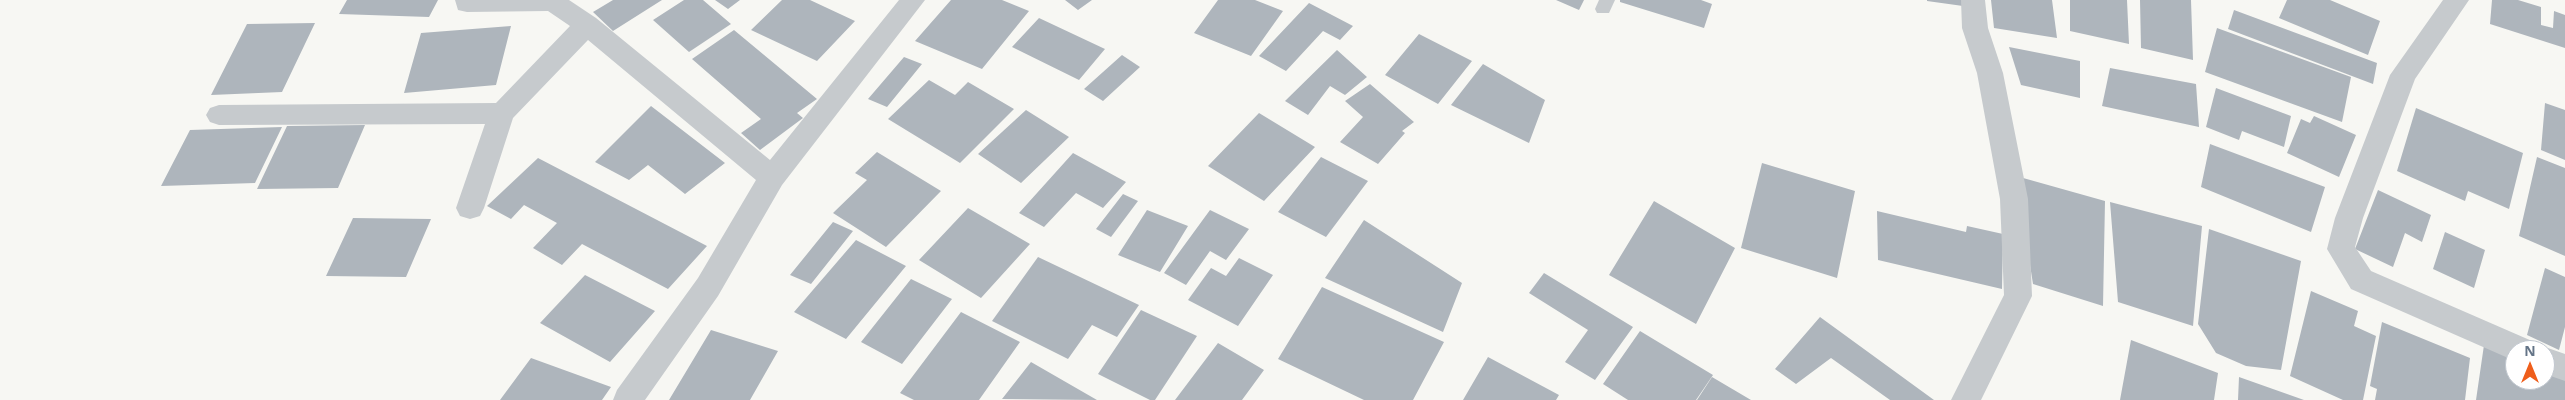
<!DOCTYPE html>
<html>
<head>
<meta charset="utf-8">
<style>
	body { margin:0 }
	#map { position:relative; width:2565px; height:400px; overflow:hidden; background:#f7f7f3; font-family:"Noto Sans",sans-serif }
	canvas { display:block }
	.north { position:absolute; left:2505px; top:340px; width:50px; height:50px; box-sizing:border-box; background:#fff; border:1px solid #c1c7cf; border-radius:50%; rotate:0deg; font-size:14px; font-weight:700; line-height:20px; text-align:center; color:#647487 }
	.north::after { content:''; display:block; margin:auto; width:18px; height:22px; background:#ef5e1b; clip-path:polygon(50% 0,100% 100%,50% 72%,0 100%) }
</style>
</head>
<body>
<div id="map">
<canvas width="2565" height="400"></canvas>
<div class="north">N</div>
</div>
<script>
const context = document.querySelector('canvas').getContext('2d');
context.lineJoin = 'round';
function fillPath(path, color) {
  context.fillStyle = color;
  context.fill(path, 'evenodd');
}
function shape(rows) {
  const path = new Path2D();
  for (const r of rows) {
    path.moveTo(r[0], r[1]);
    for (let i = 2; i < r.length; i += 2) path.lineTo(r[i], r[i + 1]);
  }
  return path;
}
fillPath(shape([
	[347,0,438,0,429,17,339,14],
	[613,0,662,0,613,31,593,12],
	[684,0,703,0,731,24,689,52,653,20],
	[715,0,740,0,728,9],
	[782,0,810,0,855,21,817,61,751,30],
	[951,0,1002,0,1029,11,982,69,915,41],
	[1065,0,1092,0,1078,10],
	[1218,0,1255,0,1283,11,1251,56,1194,33],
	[1556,0,1584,0,1579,10],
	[1620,0,1701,0,1712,4,1704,28,1620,2],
	[1927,0,1963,0,1963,6,1927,1],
	[1991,0,2052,0,2057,38,1994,28],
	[2070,0,2127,0,2129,44,2070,31],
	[2140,0,2191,0,2193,60,2141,48],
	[2287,0,2330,0,2380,21,2368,55,2279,18],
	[2492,0,2518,0,2541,7,2541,25,2553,28,2554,11,2565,15,2565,48,2490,24],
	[1309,3,1353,26,1340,40,1323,31,1286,71,1259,56],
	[2234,10,2377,63,2373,84,2228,29],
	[1039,18,1105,49,1079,80,1012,47],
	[315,23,282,92,211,95,247,24],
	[511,26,496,85,404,93,421,33],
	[2217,28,2351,77,2342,122,2205,72],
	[734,30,817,99,797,113,803,118,760,150,741,133,761,119,692,59],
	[1419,34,1472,61,1438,104,1385,75],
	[2009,47,2080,61,2080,98,2021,85],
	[1337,50,1367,77,1345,95,1330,86,1308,115,1285,101],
	[1122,55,1140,67,1103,101,1084,89],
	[904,57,922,64,887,107,868,99],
	[1483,64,1545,100,1529,143,1451,105],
	[2110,68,2196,84,2199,127,2102,106],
	[929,80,955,95,968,82,1014,109,960,163,888,119],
	[1370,84,1414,122,1402,131,1405,133,1378,164,1340,142,1363,117,1345,101],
	[2216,88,2291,116,2284,147,2242,131,2239,140,2206,127],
	[2545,103,2565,110,2565,160,2541,150],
	[651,106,725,163,685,194,648,165,629,180,595,162],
	[2416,108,2523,153,2509,209,2468,191,2465,201,2397,171],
	[1026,110,1069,137,1021,183,978,154],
	[1259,113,1315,147,1264,201,1208,166],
	[2314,116,2356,135,2339,177,2287,153,2301,119,2310,123],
	[365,125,338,188,257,189,287,126],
	[282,127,255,183,161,186,190,130],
	[2210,144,2325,187,2311,232,2201,187],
	[877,152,941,191,886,247,833,213,867,180,855,173],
	[1073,153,1126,182,1103,208,1076,193,1044,227,1019,213],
	[1321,157,1368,181,1326,237,1278,212],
	[2537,157,2565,168,2565,256,2519,236],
	[538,158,707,246,668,289,582,244,562,265,533,248,557,223,524,205,511,219,487,206],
	[1762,163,1855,191,1837,278,1741,248],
	[2016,176,2105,201,2103,306,2033,284],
	[2378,190,2431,215,2422,242,2405,233,2393,267,2355,249],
	[1123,194,1138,201,1111,237,1096,229],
	[1654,201,1735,248,1696,324,1609,275],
	[2110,202,2202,226,2193,326,2118,302],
	[968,208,1030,244,981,298,919,260],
	[1147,210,1188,226,1160,272,1118,255],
	[1210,210,1249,229,1226,260,1210,251,1186,285,1164,273],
	[1877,211,1966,232,1967,226,2003,234,2002,289,1878,260],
	[353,218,431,219,406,277,326,276],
	[1364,220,1462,283,1443,332,1325,278],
	[833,222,853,231,811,284,790,275],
	[2209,229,2301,261,2281,370,2246,366,2216,353,2198,324],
	[2445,232,2485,250,2474,288,2433,269],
	[856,240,906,266,846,339,794,312],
	[1038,257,1139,305,1117,337,1092,325,1068,359,992,321],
	[1239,258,1273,275,1238,326,1188,300,1211,268,1226,276],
	[2545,268,2565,277,2565,327,2559,350,2527,335],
	[1544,273,1633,327,1595,380,1565,362,1588,330,1529,293],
	[585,275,655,311,610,362,540,323],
	[911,279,952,299,902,364,861,342],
	[1322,287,1444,342,1413,400,1364,400,1278,359],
	[2311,291,2358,311,2354,326,2376,336,2363,400,2343,400,2290,376],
	[1141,310,1197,336,1155,400,1150,400,1098,374],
	[961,312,1020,342,979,400,914,400,900,393],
	[1820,317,1934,400,1890,400,1831,358,1796,384,1775,369],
	[2382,322,2470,358,2465,400,2375,400,2377,389,2370,386],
	[711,330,778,351,750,400,669,400],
	[1640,331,1713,375,1696,400,1628,400,1603,384],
	[2131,340,2218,373,2214,400,2120,400],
	[1218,343,1264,370,1242,400,1175,400],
	[2484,345,2515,358,2515,380,2545,380,2545,371,2565,379,2565,400,2476,400],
	[1488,357,1559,395,1556,400,1463,400],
	[531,358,611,387,602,400,500,400],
	[1031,362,1097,400,1002,399],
	[1712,377,1751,400,1697,400],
	[2239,377,2304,400,2238,400]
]), '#aeb5bc');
fillPath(shape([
	[1599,0,1615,0,1609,13,1597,13,1595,9,1599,0]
]), '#c6cacd');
fillPath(shape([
	[455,0,569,0,596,18,770,160,899,0,925,0,782,185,718,296,645,400,613,400,617,390,698,278,756,180,588,40,513,118,484,208,480,216,470,219,460,216,456,208,485,124,219,125,210,122,206,115,210,108,219,105,496,103,570,26,548,11,467,12,458,10,455,0],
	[1961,0,1985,0,1988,28,2003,73,2028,199,2032,296,1981,400,1951,400,2004,295,2000,199,1977,73,1962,28,1961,0],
	[2443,0,2469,0,2415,79,2363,218,2355,247,2371,271,2532,341,2537,350,2545,347,2565,354,2565,381,2545,374,2545,350,2515,350,2515,361,2351,289,2327,249,2335,218,2390,75,2443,0]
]), '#c6cacd');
</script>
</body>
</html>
